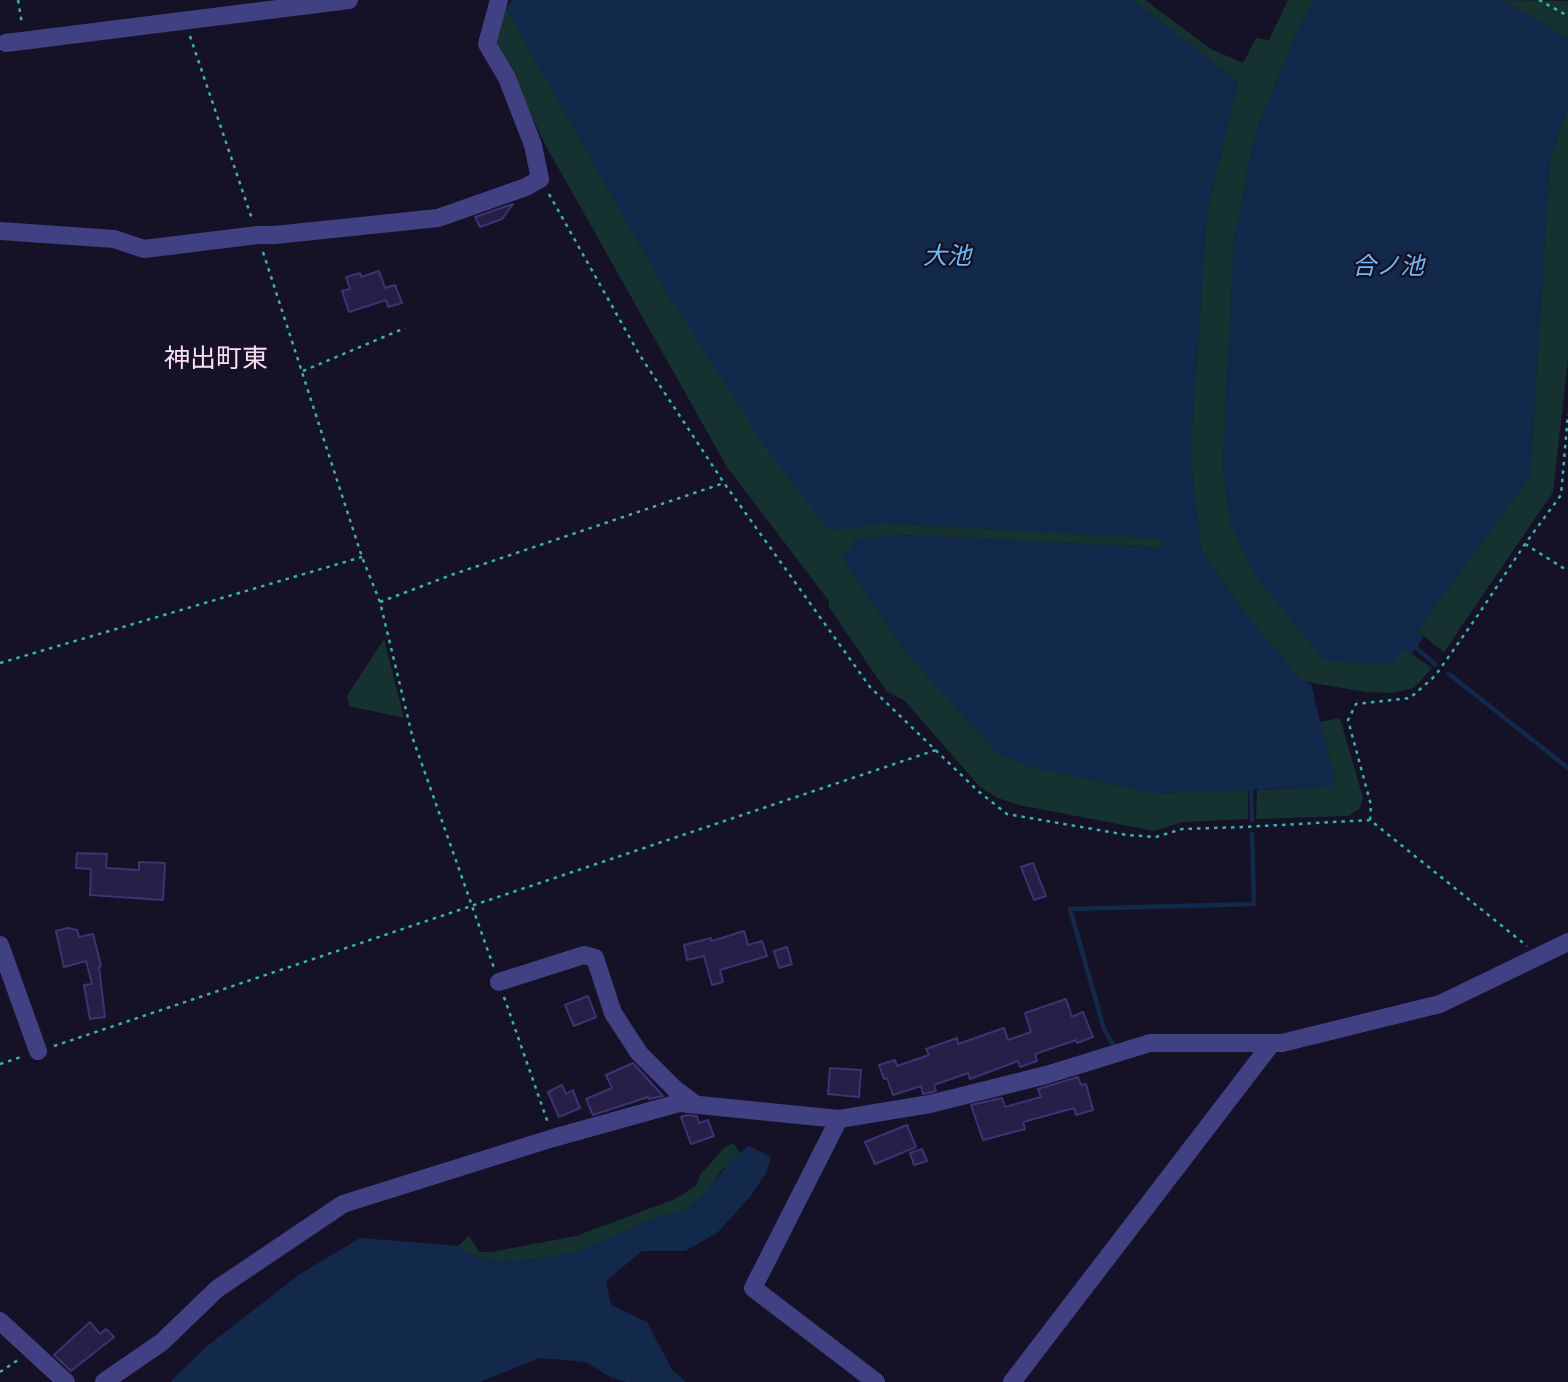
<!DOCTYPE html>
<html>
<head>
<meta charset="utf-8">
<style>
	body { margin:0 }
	canvas { display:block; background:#151228 }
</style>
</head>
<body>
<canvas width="1568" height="1382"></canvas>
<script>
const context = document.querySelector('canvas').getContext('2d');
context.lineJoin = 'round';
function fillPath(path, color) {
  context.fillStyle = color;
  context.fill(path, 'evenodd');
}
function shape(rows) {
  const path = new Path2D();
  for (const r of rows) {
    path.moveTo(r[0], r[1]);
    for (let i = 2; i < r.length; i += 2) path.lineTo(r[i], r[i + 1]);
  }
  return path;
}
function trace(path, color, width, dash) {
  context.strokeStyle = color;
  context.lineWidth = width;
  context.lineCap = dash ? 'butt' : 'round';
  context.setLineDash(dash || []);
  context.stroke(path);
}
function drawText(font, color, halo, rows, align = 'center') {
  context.font = font + ' Karla,"Noto Sans JP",sans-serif';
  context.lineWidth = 5;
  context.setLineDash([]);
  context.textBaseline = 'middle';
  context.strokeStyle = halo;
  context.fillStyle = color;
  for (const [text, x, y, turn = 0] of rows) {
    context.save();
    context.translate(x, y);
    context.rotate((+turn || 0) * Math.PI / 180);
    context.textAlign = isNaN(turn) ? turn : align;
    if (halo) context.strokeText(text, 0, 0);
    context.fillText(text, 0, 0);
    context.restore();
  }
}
fillPath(shape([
	[1132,0,1145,0,1211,49,1243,63,1256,38,1269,40,1288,0,1315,0,1297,32,1255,134,1234,242,1223,463,1230,521,1256,576,1319,654,1328,661,1406,650,1432,668,1414,688,1393,693,1366,692,1301,681,1244,612,1201,550,1190,456,1207,210,1238,82],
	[1502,0,1568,1,1568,39],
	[506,8,670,298,829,530,885,523,1164,538,1163,548,899,535,852,541,853,549,841,556,905,651,997,753,1031,767,1154,793,1248,790,1248,819,1183,822,1154,831,1019,805,998,798,980,787,904,700,887,692,829,607,829,601,727,467,545,144,497,44,495,25],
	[1568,106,1568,359,1553,492,1444,652,1417,631,1530,476,1550,159],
	[384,639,404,718,349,706,347,696],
	[1340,718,1363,798,1359,809,1348,816,1256,819,1257,790,1329,787,1335,782,1320,722],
	[733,1143,740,1153,721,1171,709,1189,685,1211,661,1216,575,1253,539,1259,495,1261,468,1254,458,1246,469,1236,479,1252,491,1252,576,1236,675,1199,696,1186,700,1175,724,1148]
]), '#153130');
fillPath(shape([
	[512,0,1132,0,1238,82,1207,210,1190,456,1201,550,1244,612,1301,681,1311,684,1335,782,1330,787,1154,793,1031,767,997,753,905,651,841,556,852,549,852,541,899,535,1162,548,1163,538,885,523,829,531,766,448,670,298,506,8],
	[1315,0,1502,0,1568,39,1568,106,1550,159,1530,476,1417,631,1424,637,1411,654,1406,650,1391,664,1328,661,1319,654,1256,576,1230,521,1223,463,1234,242,1255,134,1297,32],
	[749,1146,771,1157,766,1173,749,1198,717,1233,685,1251,642,1251,606,1281,611,1305,647,1322,672,1370,687,1382,627,1382,612,1378,586,1362,540,1358,479,1382,170,1382,206,1347,300,1274,360,1238,458,1246,468,1254,495,1261,539,1259,575,1253,661,1216,685,1211,709,1189,730,1161]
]), '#13294b');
trace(shape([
	[1411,644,1435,664],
	[1449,674,1568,768],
	[1251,787,1252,820],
	[1113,1044,1104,1029,1070,909,1254,904,1252,834]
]), '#13294b', 4.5);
const building = shape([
	[513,204,502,219,480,227,475,217,513,204],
	[379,271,385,288,395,285,402,303,388,307,386,300,349,312,342,291,350,289,346,277,360,273,361,277,379,271],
	[77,853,107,854,106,868,139,870,139,862,165,863,163,900,90,895,91,869,76,868,77,853],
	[1033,863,1046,896,1034,900,1021,867,1033,863],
	[68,928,77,930,79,937,93,934,101,966,99,967,105,1017,90,1019,84,985,92,984,86,961,64,967,56,931,68,928],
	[744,931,748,945,762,941,767,956,720,970,723,982,712,985,704,956,687,960,684,945,711,938,712,941,744,931],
	[787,947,792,964,779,968,774,951,787,947],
	[588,996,596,1017,574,1026,565,1005,588,996],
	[1066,999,1072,1017,1083,1012,1093,1037,1077,1043,1076,1040,1035,1054,1037,1061,1020,1067,1018,1061,970,1079,968,1073,934,1085,936,1091,928,1093,923,1094,921,1086,893,1095,887,1078,884,1079,879,1065,895,1060,897,1066,929,1055,926,1049,957,1038,958,1044,1004,1028,1008,1040,1031,1032,1025,1013,1066,999],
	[633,1063,663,1096,649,1099,648,1097,593,1115,586,1099,612,1088,606,1075,633,1063],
	[830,1068,861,1070,859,1097,828,1094,830,1068],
	[1078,1077,1081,1085,1086,1084,1093,1110,1076,1115,1074,1108,1023,1122,1025,1129,983,1140,971,1105,1002,1098,1005,1107,1041,1097,1038,1089,1078,1077],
	[562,1085,566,1094,573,1090,580,1108,559,1117,548,1092,562,1085],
	[687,1115,697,1116,699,1123,708,1120,714,1136,691,1144,681,1117,687,1115],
	[907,1125,916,1147,875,1164,865,1142,907,1125],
	[922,1149,927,1161,914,1165,910,1153,922,1149],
	[90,1322,100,1334,106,1329,114,1337,71,1371,54,1355,90,1322]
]);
fillPath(building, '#261f47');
trace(building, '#3e3372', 2);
trace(shape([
	[18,0,22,24],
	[1539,0,1568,16],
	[190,36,252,219],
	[549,194,639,354,724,483,870,687,978,791,1007,814,1127,835,1156,837,1182,829,1244,827,1370,820,1527,946],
	[263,252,362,557,380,602,413,739,494,968],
	[303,371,405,328],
	[1525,544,1568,571],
	[380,602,454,574,724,483],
	[0,663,362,557],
	[1370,820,1371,805,1348,720,1356,704,1410,698,1435,676,1476,618,1525,544,1561,495,1568,414],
	[504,997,548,1123],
	[54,1046,936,750],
	[0,1064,24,1056],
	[0,1372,18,1360]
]), '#39b3a9', 2.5, [3.5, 5]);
trace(shape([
	[6,43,349,0],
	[0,231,114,239,144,249,258,235,275,235,438,218,526,187,540,179,533,145,507,78,487,44,499,0],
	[0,945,38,1051],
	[499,982,584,955,595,958,613,1013,639,1053,675,1089,695,1104],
	[839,1119,753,1288,876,1382],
	[0,1321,66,1382],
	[104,1382,162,1342,217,1289,343,1204,553,1138,679,1103,839,1119,930,1104,1046,1075,1150,1043,1282,1043,1440,1004,1568,942],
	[1012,1382,1272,1043]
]), '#414083', 18);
drawText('italic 24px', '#70bbf5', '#151228', [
	["大池",947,257],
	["合ノ池",1388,267]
]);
drawText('26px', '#fdddf2', '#151228', [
	["神出町東",216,360]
]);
</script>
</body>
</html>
